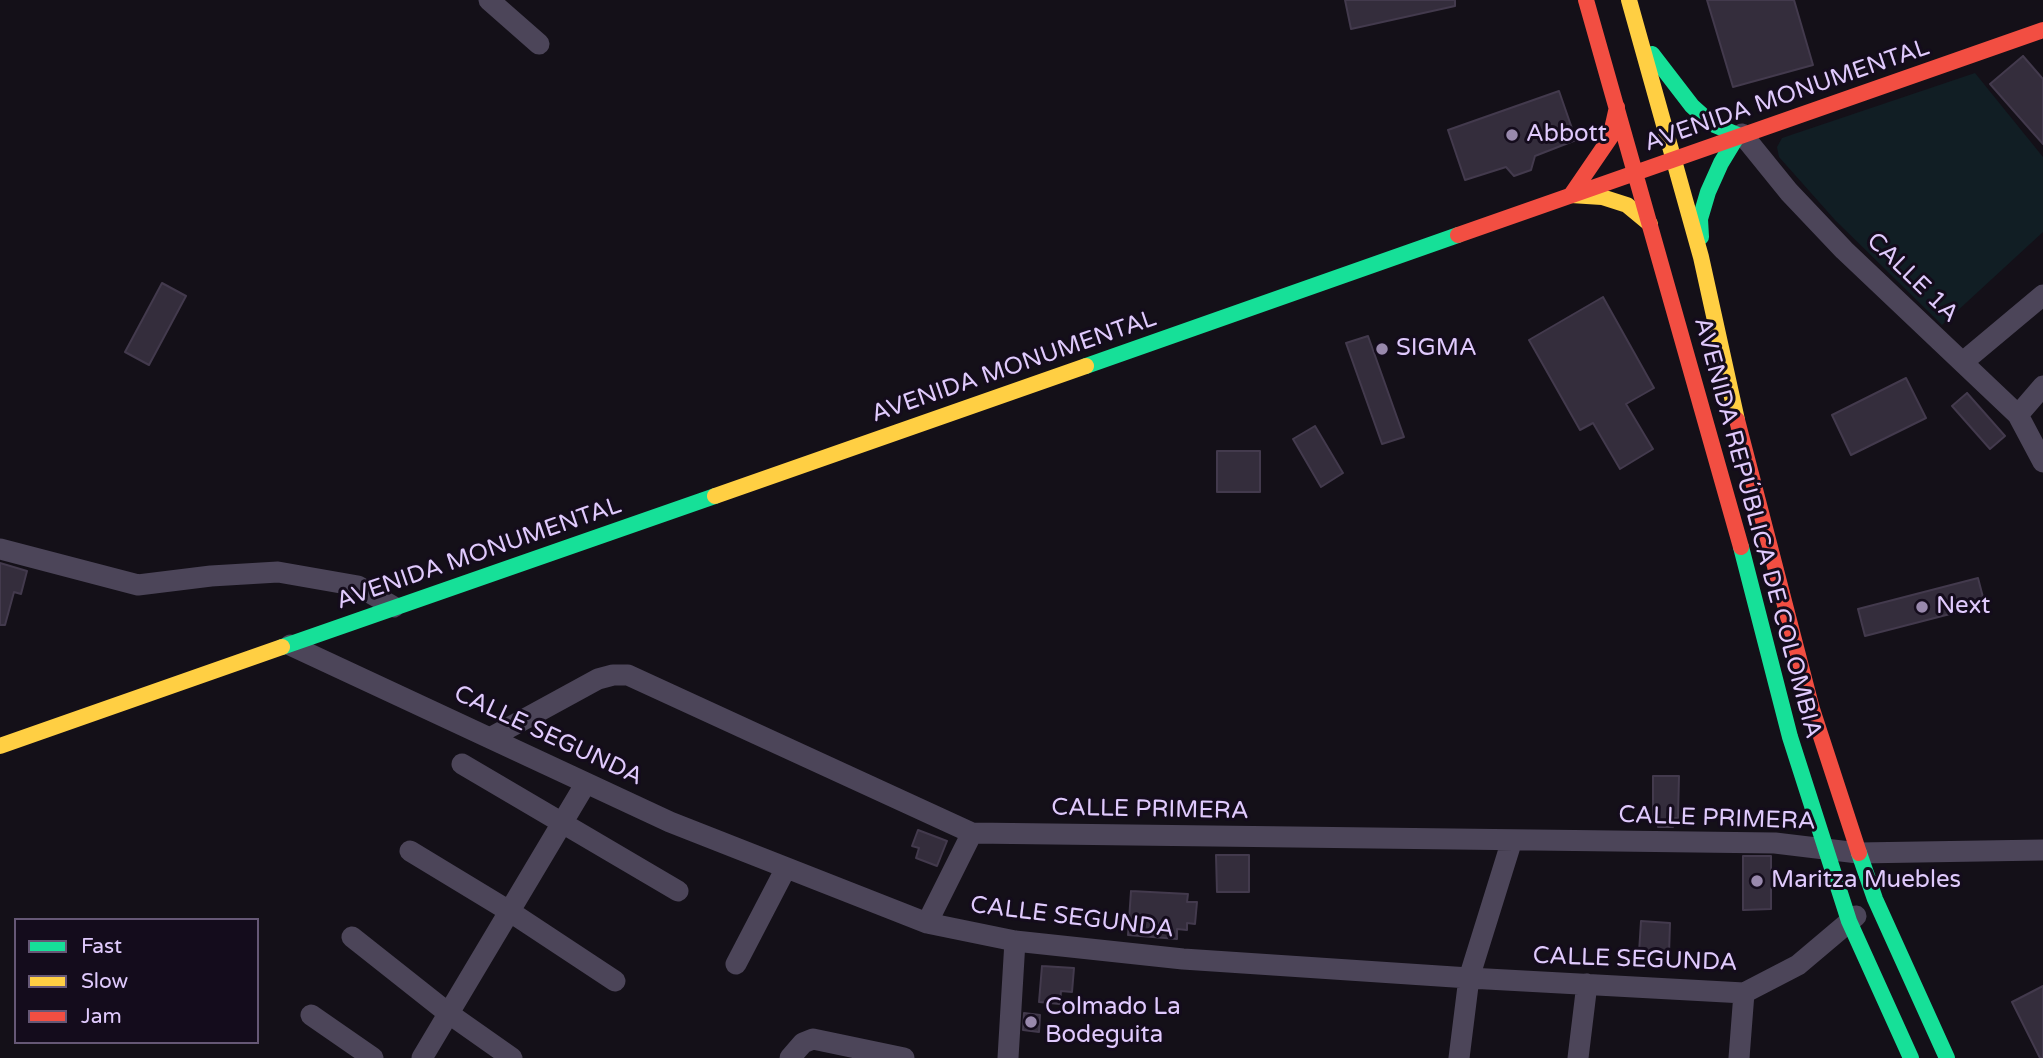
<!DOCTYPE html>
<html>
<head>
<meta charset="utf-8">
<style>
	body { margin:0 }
	#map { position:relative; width:2043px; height:1058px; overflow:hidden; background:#141018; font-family:"Varela Round",sans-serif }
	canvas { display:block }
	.legend { position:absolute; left:14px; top:918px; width:245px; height:126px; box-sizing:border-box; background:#140c1c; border:2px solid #665876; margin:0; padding:9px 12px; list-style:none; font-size:21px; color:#e0cafd }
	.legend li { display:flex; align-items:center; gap:14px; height:35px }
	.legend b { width:35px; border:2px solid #665876 }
</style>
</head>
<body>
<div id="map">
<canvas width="2043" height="1058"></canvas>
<ul class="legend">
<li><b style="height:9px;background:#16e098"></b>Fast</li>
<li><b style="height:9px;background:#ffcf43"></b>Slow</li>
<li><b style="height:9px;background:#f24e42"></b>Jam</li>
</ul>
</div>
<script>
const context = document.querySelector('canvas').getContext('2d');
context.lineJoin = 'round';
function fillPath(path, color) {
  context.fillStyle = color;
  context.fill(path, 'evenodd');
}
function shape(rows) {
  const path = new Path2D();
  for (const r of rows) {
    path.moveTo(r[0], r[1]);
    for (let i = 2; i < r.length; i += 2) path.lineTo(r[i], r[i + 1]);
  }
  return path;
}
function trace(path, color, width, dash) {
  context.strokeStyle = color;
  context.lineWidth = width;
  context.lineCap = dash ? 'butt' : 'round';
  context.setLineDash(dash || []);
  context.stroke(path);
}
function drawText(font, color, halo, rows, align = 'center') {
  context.font = font + ' "Varela Round",sans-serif';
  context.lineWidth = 6;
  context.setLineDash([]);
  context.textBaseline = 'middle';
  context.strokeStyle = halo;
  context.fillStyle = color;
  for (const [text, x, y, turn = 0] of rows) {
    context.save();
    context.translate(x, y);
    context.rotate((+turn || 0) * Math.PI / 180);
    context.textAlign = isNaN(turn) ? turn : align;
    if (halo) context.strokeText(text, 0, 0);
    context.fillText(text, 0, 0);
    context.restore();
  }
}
fillPath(shape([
	[1975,73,2043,157,2043,232,1942,325,1835,220,1779,157,1777,147,1782,138]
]), '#111e24');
const building = shape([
	[1345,0,1455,0,1455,6,1351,29,1345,0],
	[1707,0,1794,0,1813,65,1733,87,1707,0],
	[2023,56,2043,79,2043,144,1990,84,2023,56],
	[1559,91,1576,140,1535,156,1531,170,1514,176,1506,167,1465,180,1448,130,1559,91],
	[162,283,186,296,149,365,125,352,162,283],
	[1603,297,1654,388,1626,404,1653,449,1620,469,1593,423,1580,430,1529,340,1603,297],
	[1368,336,1404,437,1382,444,1346,343,1368,336],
	[1906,378,1926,418,1851,455,1832,415,1906,378],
	[1967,393,2005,436,1990,449,1952,406,1967,393],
	[1315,426,1343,473,1321,487,1293,439,1315,426],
	[1217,451,1260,451,1260,492,1217,492,1217,451],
	[0,563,27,571,21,594,14,592,5,625,0,625,0,563],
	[1978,578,1985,605,1865,636,1858,609,1978,578],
	[1653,776,1679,776,1678,818,1673,818,1673,827,1658,827,1658,818,1653,818,1653,776],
	[918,830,947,841,937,866,916,858,919,848,912,846,918,830],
	[1216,855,1249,855,1249,892,1217,892,1216,855],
	[1743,856,1771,856,1771,909,1743,910,1743,856],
	[1131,891,1188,894,1187,902,1197,902,1195,924,1187,923,1187,930,1177,929,1177,939,1128,935,1131,891],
	[1641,921,1670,923,1669,954,1639,953,1641,921],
	[1042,966,1074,968,1072,992,1061,991,1060,1004,1039,1002,1042,966],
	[2043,986,2043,1058,2040,1058,2012,1002,2043,986],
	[1024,1013,1040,1015,1039,1032,1023,1030,1024,1013]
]);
fillPath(building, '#342d3c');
trace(building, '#433a4d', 2);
trace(shape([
	[489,0,539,44],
	[1742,134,1789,192,1844,250,2018,415,2043,462],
	[1963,362,2043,295],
	[2018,415,2043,386],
	[0,549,138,585,211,576,278,572,358,586,394,607],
	[290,645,670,822,927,923,1015,941,1183,959,1469,978,1744,993,1798,965,1856,916],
	[490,738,598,679,613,675,628,675,972,833,1775,843,1858,853,2043,850],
	[462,764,678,891],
	[410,851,509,911,615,981],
	[927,923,972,833],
	[352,937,448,1013,512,1058],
	[736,964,786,868],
	[311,1015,373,1058],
	[422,1058,586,783],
	[790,1058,803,1043,813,1039,904,1058],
	[1008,1058,1015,941],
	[1459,1058,1469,978,1512,840],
	[1578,1058,1587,984],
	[1739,1058,1744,993]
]), '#4c4559', 21);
trace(shape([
	[1652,54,1692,106,1712,124,1738,135,1721,163,1708,192,1700,219,1701,237],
	[1086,366,1458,235],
	[1741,547,1790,737,1849,921,1911,1058],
	[282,647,715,496],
	[1859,853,1875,899,1947,1058]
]), '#16e098', 16);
trace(shape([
	[1629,0,1701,257,1737,420],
	[1571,195,1602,197,1627,205,1650,224],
	[715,496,1086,366],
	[0,746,282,647]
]), '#ffcf43', 16);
trace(shape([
	[1586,0,1741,547],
	[1571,195,1610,138,1617,107],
	[1458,235,2043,30],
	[1737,420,1812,709,1859,853]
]), '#f24e42', 16);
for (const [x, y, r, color] of [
	[1512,135,7,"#9989ad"],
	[1382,349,7,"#9989ad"],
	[1922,607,7,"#9989ad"],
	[1757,881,7,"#9989ad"],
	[1031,1022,7,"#9989ad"]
]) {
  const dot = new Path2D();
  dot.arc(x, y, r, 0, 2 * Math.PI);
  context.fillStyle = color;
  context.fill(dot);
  trace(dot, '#140c1c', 2.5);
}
drawText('24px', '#e0cafd', '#140c1c', [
	["AVENIDA MONUMENTAL",1787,96,-19],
	["CALLE 1A",1912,278,44],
	["AVENIDA MONUMENTAL",1014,367,-19],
	["AVENIDA REPÚBLICA DE COLOMBIA",1757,528,75],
	["AVENIDA MONUMENTAL",479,554,-19],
	["CALLE SEGUNDA",548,736,25],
	["CALLE PRIMERA",1150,810,1],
	["CALLE PRIMERA",1717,819,2],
	["CALLE SEGUNDA",1072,918,7],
	["CALLE SEGUNDA",1635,960,2]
]);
drawText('24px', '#e0cafd', '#140c1c', [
	["Abbott",1526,135],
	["SIGMA",1396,349],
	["Next",1936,607],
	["Maritza Muebles",1771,881],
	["Colmado La",1045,1008],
	["Bodeguita",1045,1036]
], 'left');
</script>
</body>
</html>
